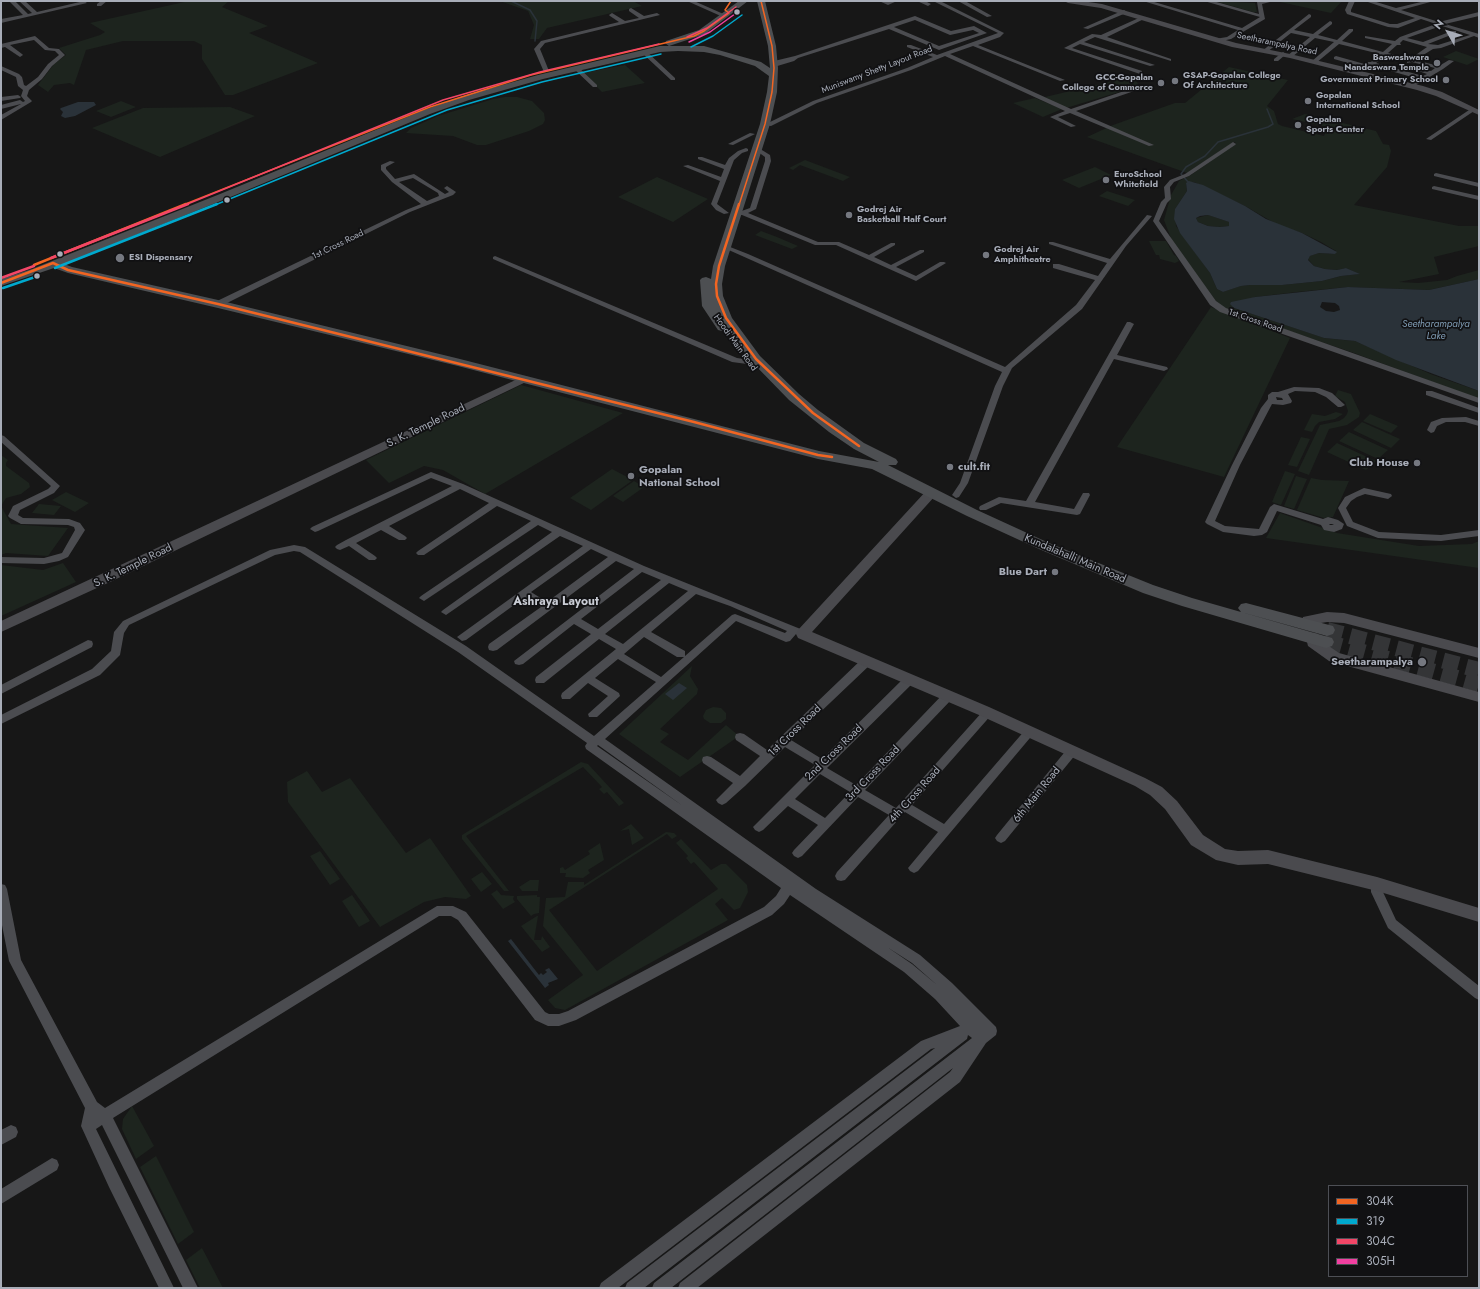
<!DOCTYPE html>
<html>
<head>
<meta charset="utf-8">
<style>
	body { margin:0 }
	#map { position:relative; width:1480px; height:1289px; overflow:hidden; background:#171717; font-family:Jost,sans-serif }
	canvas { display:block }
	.frame { position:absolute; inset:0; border:2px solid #a8adb8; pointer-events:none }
	.legend { position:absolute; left:1328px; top:1185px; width:140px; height:92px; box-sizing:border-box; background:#111113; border:1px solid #4d4f55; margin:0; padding:5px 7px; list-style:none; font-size:12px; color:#a8adb8 }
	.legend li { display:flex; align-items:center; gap:8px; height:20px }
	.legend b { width:20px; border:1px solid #4d4f55 }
	.north { position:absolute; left:1428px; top:12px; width:40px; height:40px; -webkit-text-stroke:3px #111113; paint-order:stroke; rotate:309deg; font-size:11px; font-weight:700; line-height:16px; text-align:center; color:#a8adb8 }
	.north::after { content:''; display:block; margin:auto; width:14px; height:18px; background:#a8adb8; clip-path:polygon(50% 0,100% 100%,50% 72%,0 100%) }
</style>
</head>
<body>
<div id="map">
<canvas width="1480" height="1289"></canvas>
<div class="frame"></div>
<ul class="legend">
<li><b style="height:5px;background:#f26522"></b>304K</li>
<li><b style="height:5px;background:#00a9ce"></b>319</li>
<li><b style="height:5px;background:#f34667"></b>304C</li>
<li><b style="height:5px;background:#f240a1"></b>305H</li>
</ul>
<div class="north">N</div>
</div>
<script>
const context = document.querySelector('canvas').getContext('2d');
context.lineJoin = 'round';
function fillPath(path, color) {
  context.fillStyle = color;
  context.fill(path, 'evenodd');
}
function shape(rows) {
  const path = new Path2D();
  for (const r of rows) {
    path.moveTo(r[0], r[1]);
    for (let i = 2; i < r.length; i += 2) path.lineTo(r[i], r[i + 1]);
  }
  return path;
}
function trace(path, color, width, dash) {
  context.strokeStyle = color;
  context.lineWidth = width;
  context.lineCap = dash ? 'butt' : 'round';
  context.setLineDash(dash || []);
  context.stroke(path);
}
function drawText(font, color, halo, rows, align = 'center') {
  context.font = font + ' Jost,sans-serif';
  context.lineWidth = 3.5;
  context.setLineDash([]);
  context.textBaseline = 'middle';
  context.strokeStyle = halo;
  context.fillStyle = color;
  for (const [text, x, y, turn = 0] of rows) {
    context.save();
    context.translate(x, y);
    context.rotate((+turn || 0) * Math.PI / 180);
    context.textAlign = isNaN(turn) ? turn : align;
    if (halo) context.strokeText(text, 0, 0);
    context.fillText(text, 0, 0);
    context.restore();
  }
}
fillPath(shape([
	[189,1,229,1,222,7,268,26,249,33,318,63,233,95,225,95,202,59,202,45,194,41,123,41,86,50,74,85,70,83,54,85,48,92,38,85,54,64,66,55,59,48,100,35,105,32,90,23],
	[500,1,633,1,642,6,547,28,539,39,530,39,534,25,528,11],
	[1214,1,1255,3,1257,12,1253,12],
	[1281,1,1342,1,1331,13,1280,2],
	[1456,51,1479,59,1467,65,1443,57],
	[625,65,645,83,602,92,583,73],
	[1229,67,1288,80,1267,106,1274,111,1278,124,1282,126,1324,136,1328,127,1292,119,1305,114,1376,131,1383,144,1389,145,1391,151,1387,167,1354,205,1459,226,1479,226,1479,246,1434,257,1439,274,1399,282,1418,283,1447,280,1457,276,1479,270,1479,279,1429,290,1348,287,1297,292,1255,297,1234,308,1324,338,1355,341,1433,375,1479,391,1479,399,1351,352,1239,314,1219,305,1172,241,1164,220,1171,195,1179,181,1191,175,1236,143,1234,142,1187,173,1087,137,1113,125,1175,103,1185,103],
	[1194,182,1245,206,1278,225,1302,233,1321,242,1336,251,1335,254,1319,253,1310,256,1308,259,1314,266,1325,269,1337,270,1346,268,1359,274,1341,276,1322,281,1282,285,1250,285,1241,286,1223,292,1217,289,1210,273,1176,226,1175,209,1187,191,1186,183],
	[1134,76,1139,86,1066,108,1045,97],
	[505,97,517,97,532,101,544,113,545,120,543,124,529,131,486,145,477,145,453,136,406,133,411,128,438,116,493,99],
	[1035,98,1062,109,1043,117,1013,103],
	[121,101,136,107,111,117,96,111],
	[230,107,255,116,160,157,92,128,143,108],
	[805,160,850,177,843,181,800,165,793,170,789,168],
	[1095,167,1111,175,1079,188,1062,180],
	[657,177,708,199,673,222,618,197],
	[1107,191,1135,200,1128,206,1099,196],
	[1208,215,1229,222,1229,226,1220,227,1208,226,1198,222,1196,218],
	[761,231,777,237,798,246,792,249,755,235],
	[1149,241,1166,241,1174,255,1176,256,1179,261,1175,263,1160,259,1159,255,1156,255],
	[1211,307,1290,338,1224,477,1117,447],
	[521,385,623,413,485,494,443,470,424,466,389,483,366,460],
	[1338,390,1351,394,1360,413,1359,417,1347,425,1329,429,1309,475,1298,471,1319,427,1320,425,1339,421,1344,418,1347,414,1348,411,1345,402,1335,396],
	[1336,412,1343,414,1335,419,1319,422,1315,426,1312,432,1304,430,1312,414,1325,416],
	[1370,414,1398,426,1391,433,1363,421],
	[1362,422,1400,439,1391,448,1353,430],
	[1349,432,1388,450,1378,459,1339,441],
	[1301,437,1310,439,1297,467,1288,465],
	[1337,443,1376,461,1366,470,1327,452],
	[1,455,8,460,6,463,6,466,29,483,30,487,21,494,6,498,1,506],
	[612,469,633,480,591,510,570,498],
	[1285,471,1295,474,1281,505,1272,502],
	[1296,476,1307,479,1294,509,1284,506],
	[1311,478,1322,480,1349,481,1333,517,1324,518,1297,510],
	[634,481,644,487,623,502,613,496],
	[66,492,89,503,75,512,52,500],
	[39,504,61,506,54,515,32,513],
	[1,506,11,524,68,528,48,556,6,553,1,555],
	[1280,513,1337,533,1419,546,1472,544,1479,541,1479,568,1266,538],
	[63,563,76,582,1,616,1,565,43,570],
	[692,666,690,676,698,689,697,694,660,729,669,734,660,742,688,760,726,725,739,736,680,777,619,734],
	[713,707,721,708,726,713,726,719,721,723,710,723,704,719,703,716,706,710],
	[581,762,588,764,624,803,619,806,607,792,604,794,599,789,602,787,583,767,466,836,509,891,504,891,462,839,462,835],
	[307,771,322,792,350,778,406,853,430,838,471,896,466,899,445,897,424,902,380,927,288,802,287,782],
	[631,824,644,838,632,845,629,829,620,831],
	[666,832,674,833,677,836,672,839,667,834,549,910,597,971,718,889,694,862,691,864,686,858,688,856,676,843,681,839,711,870,721,864,726,864,747,885,748,892,740,908,734,910,722,898,715,904,728,920,565,1010,555,1008,548,1000,583,975,543,926,546,898,565,897,568,882,584,882,584,885],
	[600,843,604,860,588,870,590,873,583,878,565,877,566,873,560,873,560,868,563,867,565,870,590,854,588,851],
	[320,851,340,879,330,885,310,856],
	[482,872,492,884,481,892,471,879],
	[530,880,539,880,538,891,522,891,519,887],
	[497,890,501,895,514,896,513,899,515,902,503,909,491,894],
	[352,895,370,921,359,927,342,901],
	[537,895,537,897,540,897,539,913,534,914,531,916,517,899,517,896],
	[537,916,538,916,534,940,541,940,542,936,550,947,542,952,521,926],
	[132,1106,154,1146,136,1159,122,1129,123,1119],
	[156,1156,194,1232,178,1244,140,1167],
	[202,1248,223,1288,200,1288,186,1260]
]), '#1d241e');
fillPath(shape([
	[78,102,94,102,96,105,75,116,65,118,61,116,63,112,60,109,61,108],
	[1189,181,1203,185,1245,206,1266,219,1302,233,1337,252,1335,254,1319,253,1310,256,1308,260,1314,266,1325,269,1337,270,1346,268,1360,274,1341,276,1322,281,1282,285,1250,285,1241,286,1223,292,1217,289,1210,273,1180,233,1174,219,1175,209,1187,191,1186,183],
	[1208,215,1229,222,1229,226,1220,227,1208,226,1198,222,1196,218,1200,216],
	[1479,279,1479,391,1396,360,1355,341,1324,338,1234,308,1230,304,1231,302,1255,297,1348,287,1429,290],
	[1322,302,1335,303,1339,306,1340,310,1334,312,1326,311,1320,307],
	[679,683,687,688,673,700,665,694],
	[511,939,539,975,541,973,543,975,547,972,545,970,549,968,558,979,548,983,549,985,545,988,508,941]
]), '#2a3239');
trace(shape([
	[511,1,530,10,537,21,535,41],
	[1189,183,1181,174,1186,167,1205,156,1218,142,1268,127,1273,124,1267,109]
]), '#2a3239', 1.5);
trace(shape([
	[1327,630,1479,670],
	[1326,642,1479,684]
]), '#343537', 16, [16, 8]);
fillPath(shape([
	[9,1,15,1,28,14,32,13,19,1,25,1,37,12,84,1,87,3,1,23,1,19,23,15,9,1],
	[101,1,107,1,101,6,97,6,97,4,101,1],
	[687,1,694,1,728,16,723,17,687,1],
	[879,1,897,1,888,5,879,1],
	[917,1,925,1,931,4,928,6,917,1],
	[933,1,940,1,1004,33,1000,37,978,45,1065,80,1060,81,973,46,950,54,1071,109,1136,87,1140,87,1140,89,1076,111,1154,145,1149,146,1070,113,1058,117,1076,126,1071,127,1050,117,1065,111,945,56,911,70,817,103,771,126,763,125,763,123,768,123,813,101,907,68,933,57,907,47,907,45,911,45,937,55,998,33,933,1],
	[958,1,965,1,992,16,987,17,958,1],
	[1143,1,1151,1,1242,28,1260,17,1204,1,1213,1,1259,14,1257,2,1274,1,1262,4,1265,19,1231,39,1217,42,1214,40,1215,39,1227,37,1238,30,1143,1],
	[1349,1,1355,1,1351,10,1351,12,1390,24,1397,24,1415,18,1365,1,1373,1,1396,8,1425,1,1434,1,1401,10,1439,22,1479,12,1479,16,1445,24,1479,34,1479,38,1474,36,1441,48,1433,49,1415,60,1439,66,1449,60,1454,61,1443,69,1411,88,1409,87,1409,85,1419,79,1373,66,1369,69,1334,59,1334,57,1336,56,1368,65,1367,62,1371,62,1380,54,1339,44,1316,63,1312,63,1312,61,1334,42,1315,38,1292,57,1287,56,1310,37,1291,33,1267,52,1262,51,1309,14,1311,15,1311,17,1294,30,1313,34,1330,21,1332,22,1332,24,1318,35,1337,40,1349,29,1353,29,1353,31,1342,41,1383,52,1392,44,1365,38,1365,36,1395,41,1400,37,1436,24,1439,26,1438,27,1407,38,1423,42,1452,31,1456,31,1456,33,1428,44,1438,45,1470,35,1421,19,1398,28,1388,27,1347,14,1345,10,1349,1],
	[1403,40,1427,47,1410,59,1388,53,1397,45,1401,45,1400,43,1403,40],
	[1385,56,1407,61,1407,63,1412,62,1435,68,1431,71,1413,67,1413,69,1427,74,1423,76,1376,63,1385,56],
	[631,8,644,16,657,13,660,15,545,43,540,49,549,71,544,72,534,49,541,41,619,22,610,16,609,15,612,13,625,21,639,18,629,11,629,9,631,8],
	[1124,10,1127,12,1126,13,1088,29,1083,28,1124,10],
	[915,16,951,31,974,26,987,33,939,50,889,29,798,58,794,61,774,67,772,66,773,64,770,62,795,56,915,16],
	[915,20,950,35,973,30,979,33,939,46,894,27,915,20],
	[1141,17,1146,18,1107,37,1171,59,1171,61,1095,37,1084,42,1155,65,1150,66,1080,44,1072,48,1142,71,1142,73,1140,74,1064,48,1092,34,1101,35,1141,17],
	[35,36,49,48,59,49,65,55,52,66,42,79,29,90,27,96,32,101,31,102,1,120,1,115,21,104,1,109,1,105,20,100,23,102,25,101,21,96,23,90,18,86,16,77,1,70,1,66,19,74,22,77,24,85,26,86,38,77,48,64,59,55,55,51,45,50,34,40,10,45,22,54,23,55,20,57,5,47,1,48,1,44,35,36],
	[642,51,646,51,675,78,675,80,671,80,642,53,642,51],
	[1283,52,1286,54,1285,55,1278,61,1274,61,1274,59,1283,52],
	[574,67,578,67,597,85,597,87,593,87,574,69,574,67],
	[18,95,21,97,20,98,1,101,1,97,18,95],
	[1472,108,1475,110,1474,111,1431,140,1426,139,1472,108],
	[750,133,755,134,733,145,728,144,750,133],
	[1233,142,1236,144,1235,145,1189,176,1174,182,1170,187,1171,199,1167,203,1159,221,1216,301,1226,308,1479,398,1479,403,1220,312,1210,305,1153,221,1161,202,1165,198,1164,187,1170,180,1185,174,1233,142],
	[757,147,770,155,771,161,756,209,748,213,818,242,839,242,869,255,891,243,895,243,895,245,874,257,891,265,920,250,924,250,924,252,896,267,916,276,940,262,944,262,946,263,916,281,836,245,815,245,742,215,736,215,736,213,750,208,765,161,765,157,754,149,757,147],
	[746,148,748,149,748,151,742,153,734,160,717,204,729,213,724,214,716,210,711,204,720,181,683,166,688,165,721,177,724,169,698,159,698,157,702,157,725,165,729,158,738,151,746,148],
	[390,161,395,162,386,167,386,169,395,179,414,174,445,194,449,192,444,188,447,186,456,192,453,195,410,212,221,306,215,306,215,302,406,210,421,204,392,182,381,170,381,165,390,161],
	[413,178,438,193,439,196,427,201,399,182,413,178],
	[1436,173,1479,183,1479,187,1434,176,1434,174,1436,173],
	[1434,186,1479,196,1479,200,1432,189,1432,187,1434,186],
	[1147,215,1152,216,1126,246,1082,309,1012,368,1003,386,968,483,959,497,956,498,952,495,960,483,995,386,1002,372,722,247,725,245,748,254,1005,367,1076,305,1095,280,1053,268,1053,264,1059,264,1098,276,1107,263,1049,244,1049,242,1053,242,1110,259,1147,215],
	[495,256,737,358,750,360,751,362,747,364,732,362,493,259,493,257,495,256],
	[1127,322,1130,322,1134,324,1117,355,1167,367,1168,369,1164,371,1114,359,1035,502,1074,509,1083,493,1089,493,1090,495,1080,514,1077,515,1001,503,986,510,980,510,979,508,980,506,999,497,1026,501,1127,322],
	[1294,387,1319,388,1332,393,1345,405,1341,407,1338,407,1326,397,1315,392,1295,391,1288,394,1292,401,1291,403,1283,405,1272,404,1240,465,1215,521,1225,526,1259,529,1270,507,1274,504,1323,519,1328,517,1338,520,1344,524,1342,529,1334,532,1324,530,1321,525,1277,511,1267,532,1262,535,1254,536,1223,532,1207,524,1205,522,1232,465,1261,408,1268,399,1268,395,1272,392,1278,392,1294,387],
	[1276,397,1282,398,1283,400,1277,400,1276,397],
	[1329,524,1332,524,1334,525,1330,525,1329,524],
	[1426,391,1432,391,1479,408,1479,413,1426,395,1426,391],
	[1466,417,1479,421,1479,426,1465,422,1446,422,1437,426,1434,432,1431,433,1427,430,1431,422,1442,418,1466,417],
	[1,435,4,436,60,486,54,493,20,510,18,515,23,518,69,519,80,523,85,530,68,557,59,561,44,564,1,563,1,557,44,558,62,553,75,530,74,527,68,525,21,524,10,518,8,516,13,506,48,489,51,486,1,442,1,435],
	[431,472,463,484,644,566,803,630,804,632,803,634,796,634,790,641,786,642,736,621,605,739,816,889,920,955,952,983,996,1027,997,1031,996,1035,986,1043,960,1082,697,1288,678,1288,680,1283,950,1072,953,1068,671,1288,652,1288,654,1283,972,1038,968,1035,967,1039,644,1288,625,1288,627,1283,935,1048,931,1049,618,1288,599,1288,601,1283,921,1041,960,1026,935,999,904,972,790,895,784,904,772,915,576,1020,559,1026,548,1026,535,1020,458,920,451,916,439,916,113,1118,198,1288,183,1288,102,1125,96,1129,174,1288,159,1288,109,1187,81,1126,85,1108,9,961,1,920,1,884,5,885,7,889,21,960,97,1102,105,1108,437,906,453,906,466,912,545,1012,549,1014,559,1014,568,1011,764,907,776,896,781,888,586,749,585,746,587,743,458,652,300,552,294,551,275,555,129,625,124,633,120,655,100,675,1,724,1,715,92,669,111,651,114,632,123,621,270,550,294,545,305,547,466,646,594,736,656,682,618,659,595,678,619,693,620,696,597,717,589,717,588,714,608,696,588,683,570,699,562,699,561,696,562,693,616,649,599,639,544,683,536,683,535,680,536,677,591,634,574,624,523,664,519,665,515,664,514,661,634,569,616,561,497,650,493,651,489,650,488,647,489,644,541,607,525,597,466,640,462,641,457,637,583,546,560,536,446,615,441,612,443,610,552,532,538,525,424,601,419,598,421,596,531,521,497,506,424,555,418,555,416,553,418,551,489,503,460,489,389,526,405,536,407,538,405,540,399,540,381,530,356,543,375,556,377,558,375,560,369,560,349,546,340,550,337,549,335,547,337,545,346,540,452,486,431,478,318,531,315,532,310,529,312,527,431,472],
	[591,549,608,557,547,602,531,592,591,549],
	[642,572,661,580,598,629,581,619,642,572],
	[669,583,688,591,623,644,605,634,669,583],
	[696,594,730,606,787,631,785,633,735,614,732,615,685,656,685,651,651,632,696,594],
	[644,637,677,657,684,657,661,677,624,654,644,637],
	[598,745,683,806,597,746,598,745],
	[887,947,912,963,937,985,912,964,887,947],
	[1364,488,1391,494,1392,496,1388,499,1365,494,1357,497,1351,501,1346,508,1353,522,1379,532,1441,535,1479,530,1479,536,1441,541,1378,538,1347,526,1338,508,1345,497,1364,488],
	[88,640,92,641,93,644,92,647,1,694,1,685,88,640],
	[867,657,871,658,872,661,871,664,791,740,822,759,906,676,914,676,915,679,914,682,827,768,856,785,944,693,952,693,953,696,952,699,865,790,896,808,984,710,992,710,993,713,912,805,944,824,1026,729,1030,728,1034,729,1035,732,918,871,914,873,910,871,908,868,938,832,905,812,845,880,841,881,837,880,835,876,837,872,889,815,858,797,802,856,798,858,794,856,792,853,794,850,818,825,788,806,763,830,759,832,755,830,753,827,815,765,785,747,745,786,726,803,722,805,718,803,716,800,733,783,703,763,702,760,703,757,707,756,711,757,740,776,760,756,736,740,735,737,736,734,740,733,744,734,767,750,863,658,867,657],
	[820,774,850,792,825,818,795,799,820,774],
	[1072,747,1076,748,1077,751,1076,754,1005,841,1001,843,997,841,995,838,997,835,1068,748,1072,747],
	[1377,879,1381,880,1383,884,1383,892,1396,920,1479,986,1479,1000,1475,998,1388,928,1371,892,1371,884,1373,880,1377,879],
	[11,1125,16,1127,18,1132,16,1137,1,1145,1,1130,11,1125],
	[52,1158,57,1160,59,1165,57,1170,1,1204,1,1189,52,1158]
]), '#4b4c50');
fillPath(shape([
	[1064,1,1082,1,1102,4,1236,43,1290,54,1423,86,1442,92,1479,110,1479,115,1436,96,1417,90,1290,58,1232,47,1101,8,1068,3,1064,1],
	[524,376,528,377,530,379,528,381,110,582,1,632,1,621,524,376],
	[931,489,935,490,937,493,935,496,812,632,989,707,1145,778,1162,787,1177,801,1203,835,1225,849,1238,851,1268,850,1377,877,1479,908,1479,922,1377,891,1268,864,1238,865,1216,860,1191,845,1165,809,1150,795,1135,786,979,715,798,638,796,634,798,630,927,490,931,489],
	[1327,612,1344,613,1479,648,1479,658,1344,623,1327,622,1315,624,1313,628,1308,630,1303,628,1301,625,1303,617,1327,612],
	[1313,633,1318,634,1320,640,1339,653,1479,692,1479,702,1329,661,1308,646,1306,638,1308,634,1313,633]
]), '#4a4a4e');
fillPath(shape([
	[739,1,748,1,705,34,669,46,665,43,666,41,699,30,739,1],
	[757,1,765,1,776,46,778,68,777,92,770,124,725,266,722,284,723,296,732,318,760,356,799,394,818,410,864,443,896,459,898,462,896,465,888,465,977,510,1049,543,1153,585,1192,598,1332,638,1334,642,1332,646,1326,648,1182,606,1143,593,1039,549,967,516,872,469,818,459,458,366,218,308,68,273,54,268,1,286,1,279,32,269,220,194,424,110,463,96,538,75,660,46,704,46,761,62,770,68,768,46,757,1],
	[678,51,704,52,720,55,755,66,769,76,767,92,760,124,713,266,711,279,706,277,702,278,700,280,702,306,718,330,722,331,727,328,752,362,789,400,829,432,854,449,879,462,819,451,460,359,218,300,72,267,64,264,228,198,430,114,469,100,543,79,660,52,678,51],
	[1246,603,1333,626,1335,630,1333,634,1327,636,1241,612,1238,608,1241,604,1246,603]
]), '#4d4f52');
trace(shape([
	[183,205,430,107,531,75,694,36,704,31,729,13,725,10,731,1],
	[739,205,765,124,772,92,774,68,772,46,761,1]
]), '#f26522', 1.5);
trace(shape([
	[739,204,719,266,716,284,717,296,726,318,756,359,813,413,859,446],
	[34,265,186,204],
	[1,283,53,263,68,270,218,304,694,422,818,455,832,457]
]), '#f26522', 2.5);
trace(shape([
	[691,47,713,36,742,15],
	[215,205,447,110,542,82,661,54]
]), '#00a9ce', 1.5);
trace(shape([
	[55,268,217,204],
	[3,288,38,276]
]), '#00a9ce', 2.5);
trace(shape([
	[687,37,707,28,736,7],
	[185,205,443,100,540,72,659,44]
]), '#f34667', 1.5);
trace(shape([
	[51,258,188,204],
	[1,278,34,266]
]), '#f34667', 2.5);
trace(shape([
	[689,42,710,32,739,11]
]), '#f240a1', 1.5);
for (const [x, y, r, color] of [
	[737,12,3.5,"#a8adb8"],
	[1437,63,4,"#757880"],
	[1446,80,4,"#757880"],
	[1175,81,4,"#757880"],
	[1161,83,4,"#757880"],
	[1308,101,4,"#757880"],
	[1298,125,4,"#757880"],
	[1106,180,4,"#757880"],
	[227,200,3.5,"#a8adb8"],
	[849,215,4,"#757880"],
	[60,254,3.5,"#a8adb8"],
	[986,255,4,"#757880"],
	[120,258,5,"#757880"],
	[37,276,3.5,"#a8adb8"],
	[1417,463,4,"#757880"],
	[950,467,4,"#757880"],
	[631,476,4,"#757880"],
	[1055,572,4,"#757880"],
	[1422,662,5,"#757880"]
]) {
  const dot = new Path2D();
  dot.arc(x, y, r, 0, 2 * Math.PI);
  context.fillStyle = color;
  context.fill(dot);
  trace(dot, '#111113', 1.5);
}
drawText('9px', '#a8adb8', '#111113', [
	["Seetharampalya Road",1277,44,12],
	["Muniswamy Shetty Layout Road",877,70,-21],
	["1st Cross Road",338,245,-26],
	["1st Cross Road",1255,321,19],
	["Hoodi Main Road",735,343,54]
]);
drawText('bold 9px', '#a8adb8', '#111113', [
	["Basweshwara",1429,58,"right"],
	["Nandeswara Temple",1429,68,"right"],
	["GSAP-Gopalan College",1183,76],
	["Of Architecture",1183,86],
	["GCC-Gopalan",1153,78,"right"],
	["College of Commerce",1153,88,"right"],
	["Government Primary School",1438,80,"right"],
	["Gopalan",1316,96],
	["International School",1316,106],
	["Gopalan",1306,120],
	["Sports Center",1306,130],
	["EuroSchool",1114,175],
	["Whitefield",1114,185],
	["Godrej Air",857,210],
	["Basketball Half Court",857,220],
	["Godrej Air",994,250],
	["Amphitheatre",994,260],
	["ESI Dispensary",129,258]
], 'left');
drawText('italic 10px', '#7f9bb3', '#111113', [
	["Seetharampalya",1436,325],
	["Lake",1436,337]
]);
drawText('11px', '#a8adb8', '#111113', [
	["S. K. Temple Road",426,426,-26],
	["Kundalahalli Main Road",1075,559,23],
	["S. K. Temple Road",133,566,-26],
	["1st Cross Road",795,731,-44],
	["2nd Cross Road",834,753,-44],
	["3rd Cross Road",873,774,-46],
	["4th Cross Road",915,795,-48],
	["6th Main Road",1037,795,-51]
]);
drawText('bold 11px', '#a8adb8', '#111113', [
	["Club House",1409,463],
	["cult.fit",958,467,"left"],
	["Gopalan",639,470,"left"],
	["National School",639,483,"left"],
	["Blue Dart",1047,572],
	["Seetharampalya",1413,662]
], 'right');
drawText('bold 12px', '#c9ccd4', '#111113', [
	["Ashraya Layout",556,602]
]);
</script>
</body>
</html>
